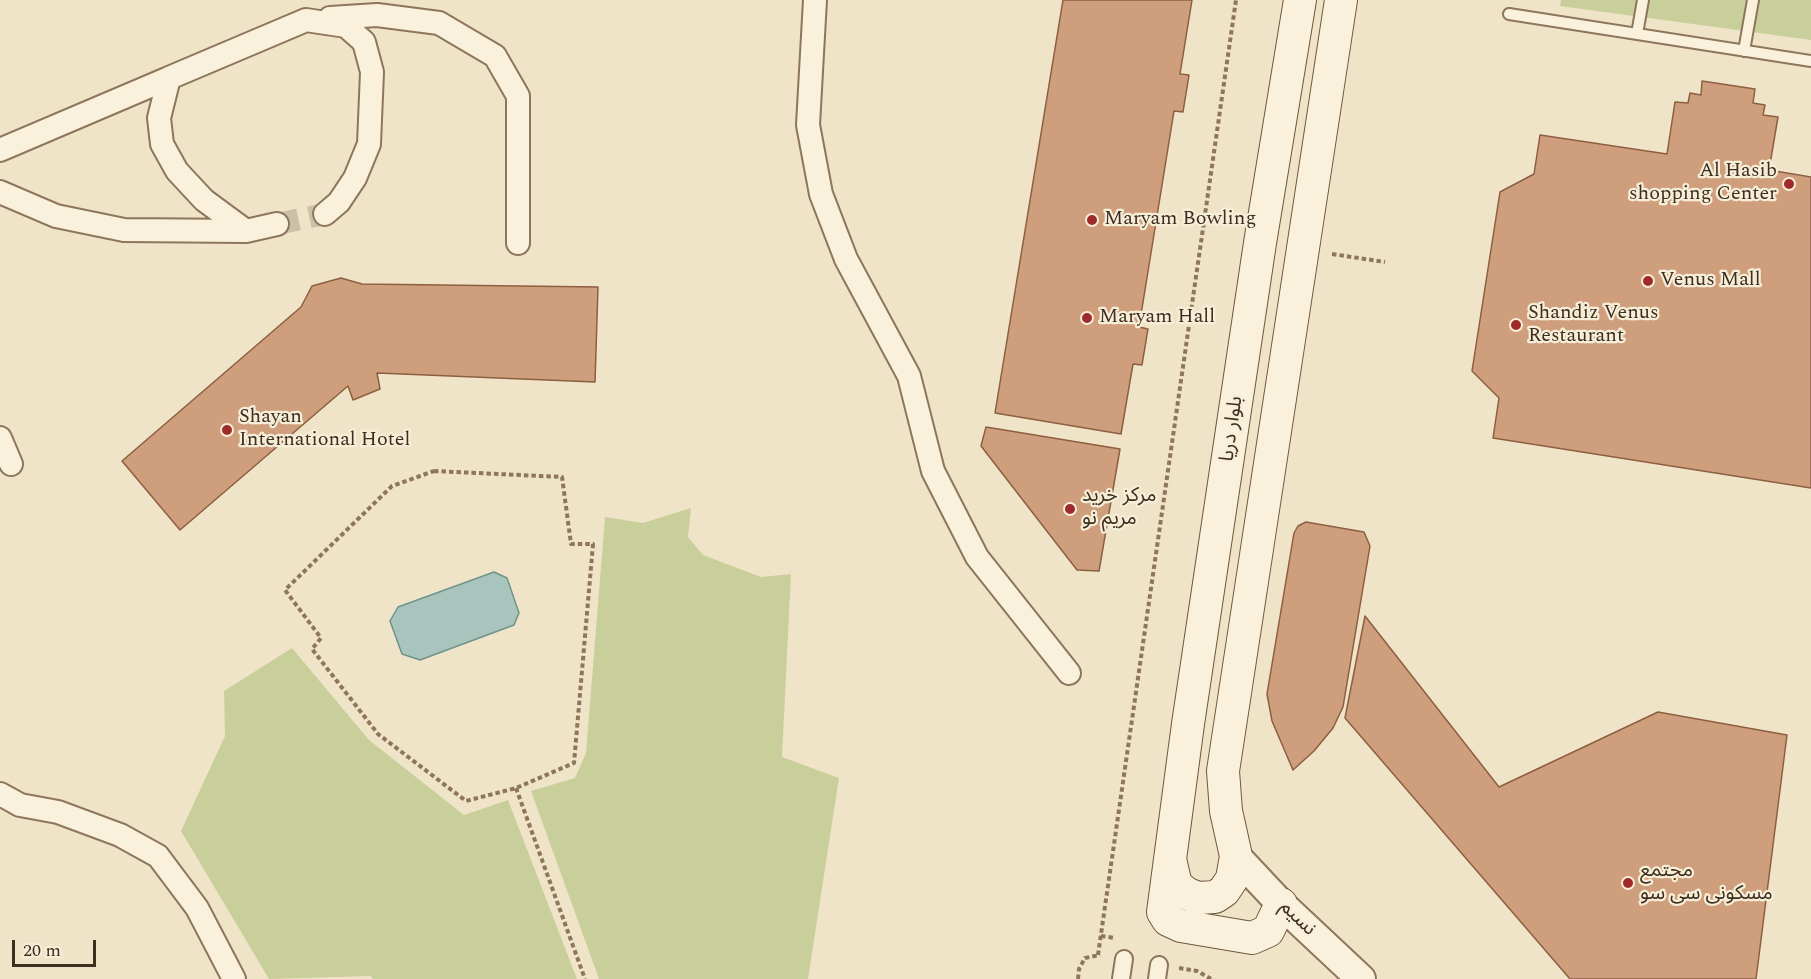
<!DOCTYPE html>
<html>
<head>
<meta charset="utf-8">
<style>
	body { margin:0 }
	#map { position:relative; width:1811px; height:979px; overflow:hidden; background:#f0e4c8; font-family:Spectral,serif }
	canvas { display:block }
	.scale { position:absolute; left:12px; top:940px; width:84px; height:27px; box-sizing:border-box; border:3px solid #3d2e20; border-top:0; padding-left:8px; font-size:18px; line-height:21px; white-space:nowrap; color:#3d2e20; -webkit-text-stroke:4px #f7eed8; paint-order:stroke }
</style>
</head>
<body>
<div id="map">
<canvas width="1811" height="979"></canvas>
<div class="scale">20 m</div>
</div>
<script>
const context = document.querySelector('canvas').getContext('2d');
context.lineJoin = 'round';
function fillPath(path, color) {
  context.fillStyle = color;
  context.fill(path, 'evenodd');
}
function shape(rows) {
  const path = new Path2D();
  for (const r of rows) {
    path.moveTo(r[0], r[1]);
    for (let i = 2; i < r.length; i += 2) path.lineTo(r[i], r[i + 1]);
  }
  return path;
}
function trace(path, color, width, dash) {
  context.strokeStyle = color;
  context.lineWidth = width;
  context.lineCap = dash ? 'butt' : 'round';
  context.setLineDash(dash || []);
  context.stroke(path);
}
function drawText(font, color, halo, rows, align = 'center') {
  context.font = font + ' Spectral,"Noto Sans Arabic",serif';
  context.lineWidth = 4.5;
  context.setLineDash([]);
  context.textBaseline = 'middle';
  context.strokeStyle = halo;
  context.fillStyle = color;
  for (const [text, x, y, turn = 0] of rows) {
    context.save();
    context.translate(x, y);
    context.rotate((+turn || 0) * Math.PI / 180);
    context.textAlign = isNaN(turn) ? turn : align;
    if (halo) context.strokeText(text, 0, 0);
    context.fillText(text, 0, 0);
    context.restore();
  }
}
fillPath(shape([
	[1561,0,1811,0,1811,40,1560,6],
	[691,508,688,537,703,555,761,577,791,574,782,757,839,778,808,979,599,979,531,791,575,778,586,753,605,517,643,523],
	[292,648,369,740,464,815,508,800,577,979,373,979,370,976,269,979,181,831,225,736,224,691]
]), '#c9cf9b');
const water = shape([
	[494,572,507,578,519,613,514,625,420,660,402,654,390,621,398,607,494,572]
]);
fillPath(water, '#a9c4bc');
trace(water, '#6f938a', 1.5);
const building = shape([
	[1063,0,1192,0,1180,74,1189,75,1183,112,1174,111,1139,327,1148,329,1142,365,1133,364,1121,434,995,413,1063,0],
	[1702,81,1755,89,1753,103,1765,105,1763,115,1778,117,1769,170,1811,177,1811,488,1493,438,1499,398,1472,371,1500,192,1534,174,1540,135,1667,154,1675,102,1688,103,1690,93,1701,95,1702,81],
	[341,278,362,284,598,287,595,382,377,373,380,389,353,400,348,386,180,530,122,461,301,307,312,286,341,278],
	[986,427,1120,449,1099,571,1077,570,981,446,986,427],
	[1306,522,1364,532,1370,546,1343,707,1333,728,1314,751,1293,770,1272,721,1267,694,1294,533,1298,526,1306,522],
	[1365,616,1499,787,1658,712,1787,735,1756,979,1570,979,1345,718,1365,616]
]);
fillPath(building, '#cf9f7d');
trace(building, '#8d5f41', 1.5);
trace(shape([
	[277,224,325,214]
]), '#ccc0a6', 22, [22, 11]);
const service = shape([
	[1509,14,1811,61],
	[1637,34,1643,0],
	[1744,51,1753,0]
]);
const pedestrian = shape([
	[1121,979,1124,959],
	[1157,979,1159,965]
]);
const minor = shape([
	[815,0,808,125,821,194,846,259,909,376,933,471,977,557,1069,673],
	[330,18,377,15,439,23,495,56,518,96,518,243],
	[0,150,169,78],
	[0,192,56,216,124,230,246,231],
	[277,224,246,231,204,200,177,171,162,144,159,118,169,78,306,20,346,26,364,42,372,72,369,144,355,178,339,202,325,214],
	[0,438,11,464],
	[0,794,20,805,58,812,120,835,158,856,197,908,234,979]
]);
const tertiary = shape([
	[1236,856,1281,904,1361,979]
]);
const secondary = shape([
	[1170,859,1176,885,1186,893,1197,898,1215,897,1224,891,1232,879,1236,856,1226,811,1223,771,1341,0],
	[1281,904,1268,931,1252,938,1181,926,1168,920,1163,912,1188,724,1260,243,1300,0]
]);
trace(service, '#8d765c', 14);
trace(pedestrian, '#8d765c', 20);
trace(minor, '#8d765c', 26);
trace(tertiary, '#8d765c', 32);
trace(secondary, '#6f573f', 34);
trace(shape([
	[1332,254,1385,262],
	[434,471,562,477,571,544,593,544,574,763,516,788,466,801,378,734,312,649,321,638,285,590,392,486,434,471],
	[516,788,585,979],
	[1101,936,1115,938],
	[1098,955,1236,0],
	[1179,968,1197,971,1211,979],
	[1078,979,1079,969,1085,958,1100,955]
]), '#8d765c', 4, [4.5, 3]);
trace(service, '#faf1dc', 10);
trace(pedestrian, '#faf1dc', 16);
trace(minor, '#faf1dc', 22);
trace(tertiary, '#faf1dc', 28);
trace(secondary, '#faf1dc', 32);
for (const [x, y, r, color] of [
	[1789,184,6,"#9e2a2b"],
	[1092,220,6,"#9e2a2b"],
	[1648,281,6,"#9e2a2b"],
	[1087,318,6,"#9e2a2b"],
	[1516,325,6,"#9e2a2b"],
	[227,430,6,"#9e2a2b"],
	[1070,509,6,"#9e2a2b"],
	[1628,883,6,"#9e2a2b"]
]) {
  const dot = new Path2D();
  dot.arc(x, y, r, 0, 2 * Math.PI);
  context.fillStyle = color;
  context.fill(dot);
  trace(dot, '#f7eed8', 2);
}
drawText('20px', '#3d2e20', '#f7eed8', [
	["Al Hasib",1777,172,"right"],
	["shopping Center",1777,195,"right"],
	["Maryam Bowling",1104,220],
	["Venus Mall",1660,281],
	["Shandiz Venus",1528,314],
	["Restaurant",1528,337],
	["Maryam Hall",1099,318],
	["Shayan",239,418],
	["International Hotel",239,441],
	["مرکز خرید",1082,497],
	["مریم نو",1082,520],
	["مجتمع",1640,872],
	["مسکونی سی سو",1640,895]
], 'left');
drawText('20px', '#3d2e20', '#f7eed8', [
	["بلوار دریا",1233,429,-82],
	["نسیم",1297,919,44]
]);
</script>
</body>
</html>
